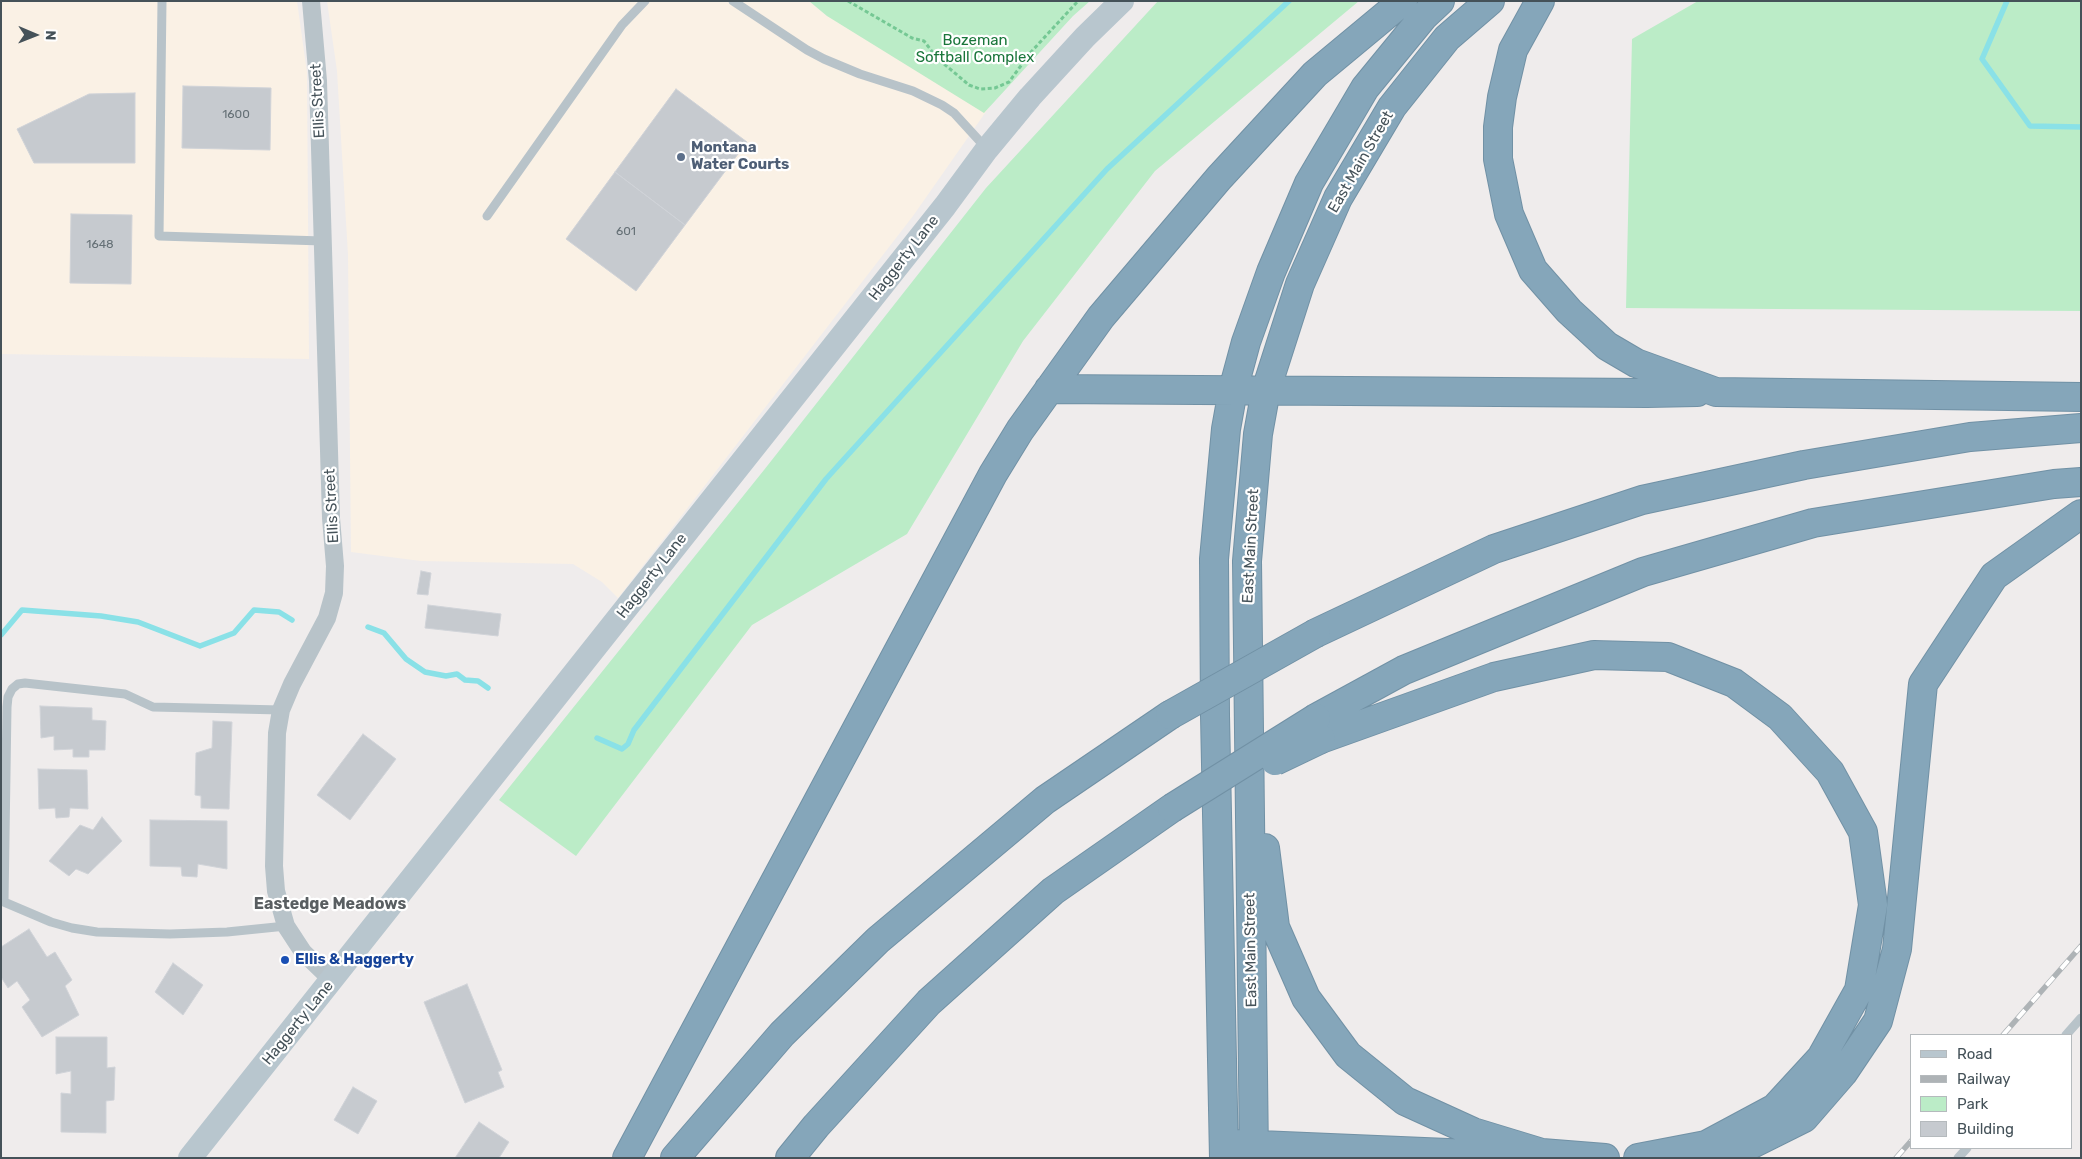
<!DOCTYPE html>
<html>
<head>
<meta charset="utf-8">
<style>
	body { margin:0 }
	#map { position:relative; width:2082px; height:1159px; overflow:hidden; background:#efecec; font-family:Rubik,sans-serif }
	canvas { display:block }
	.frame { position:absolute; inset:0; border:2px solid #455259; pointer-events:none }
	.legend { position:absolute; left:1910px; top:1034px; width:162px; height:115px; box-sizing:border-box; background:#fff; border:1px solid #b5babd; margin:0; padding:6px 9px; list-style:none; font-size:15px; color:#455259 }
	.legend li { display:flex; align-items:center; gap:10px; height:25px }
	.legend b { width:25px; border:1px solid #b5babd }
	.north { position:absolute; left:10px; top:10px; width:50px; height:50px; -webkit-text-stroke:4px #fff; paint-order:stroke; rotate:91deg; font-size:14px; font-weight:700; line-height:20px; text-align:center; color:#455259 }
	.north::after { content:''; display:block; margin:auto; width:18px; height:22px; background:#455259; clip-path:polygon(50% 0,100% 100%,50% 72%,0 100%) }
</style>
</head>
<body>
<div id="map">
<canvas width="2082" height="1159"></canvas>
<div class="frame"></div>
<ul class="legend">
<li><b style="height:6px;background:#b8c6ce"></b>Road</li>
<li><b style="height:6px;background:#aeb3b6"></b>Railway</li>
<li><b style="height:14px;background:#bbecc7"></b>Park</li>
<li><b style="height:14px;background:#c6cacf"></b>Building</li>
</ul>
<div class="north">N</div>
</div>
<script>
const context = document.querySelector('canvas').getContext('2d');
context.lineJoin = 'round';
function fillPath(path, color) {
  context.fillStyle = color;
  context.fill(path, 'evenodd');
}
function shape(rows) {
  const path = new Path2D();
  for (const r of rows) {
    path.moveTo(r[0], r[1]);
    for (let i = 2; i < r.length; i += 2) path.lineTo(r[i], r[i + 1]);
  }
  return path;
}
function trace(path, color, width, dash) {
  context.strokeStyle = color;
  context.lineWidth = width;
  context.lineCap = dash ? 'butt' : 'round';
  context.setLineDash(dash || []);
  context.stroke(path);
}
function drawText(font, color, halo, rows, align = 'center') {
  context.font = font + ' Rubik,sans-serif';
  context.lineWidth = 4.5;
  context.setLineDash([]);
  context.textBaseline = 'middle';
  context.strokeStyle = halo;
  context.fillStyle = color;
  for (const [text, x, y, turn = 0] of rows) {
    context.save();
    context.translate(x, y);
    context.rotate((+turn || 0) * Math.PI / 180);
    context.textAlign = isNaN(turn) ? turn : align;
    if (halo) context.strokeText(text, 0, 0);
    context.fillText(text, 0, 0);
    context.restore();
  }
}
fillPath(shape([
	[1,1,297,1,307,73,309,359,1,354],
	[327,1,809,1,827,16,990,106,913,216,618,598,602,582,573,564,421,561,351,552,348,255,337,71]
]), '#faf1e5');
fillPath(shape([
	[809,1,1090,1,1073,16,984,113,827,16],
	[1158,1,1359,1,1155,171,1023,341,907,534,752,625,576,856,499,800,764,470,986,188],
	[1698,1,2081,1,2081,311,1626,308,1632,39]
]), '#bbecc7');
trace(shape([
	[2007,1,1982,59,2030,126,2081,127],
	[368,627,384,633,406,659,425,672,446,676,457,674,465,680,478,681,488,688],
	[1,635,22,610,101,616,138,622,200,646,234,633,254,610,279,612,292,620],
	[597,738,622,749,628,744,634,730,826,479,1107,169,1289,1]
]), '#8ae1e7', 5.5);
const building = shape([
	[183,86,271,88,270,150,182,148,183,86],
	[676,89,747,142,685,225,615,172,676,89],
	[135,93,135,163,34,163,17,129,89,94,135,93],
	[615,172,685,225,636,291,566,239,615,172],
	[71,214,132,215,131,284,70,283,71,214],
	[421,571,431,573,428,595,417,594,421,571],
	[428,605,501,614,498,636,425,628,428,605],
	[40,706,92,708,92,720,106,721,105,750,89,750,89,757,73,757,73,749,54,750,54,736,41,738,40,706],
	[213,721,232,722,229,809,201,808,201,796,195,795,196,753,212,748,213,721],
	[363,734,396,759,350,820,317,795,363,734],
	[38,769,87,770,88,809,70,808,69,817,56,818,55,808,39,809,38,769],
	[102,817,122,841,88,874,76,869,69,876,49,861,80,825,93,830,102,817],
	[150,820,227,821,227,869,198,864,197,877,182,876,181,867,150,866,150,820],
	[29,929,47,957,55,952,72,980,65,986,79,1015,42,1037,22,1007,30,1000,17,981,8,988,1,977,1,947,29,929],
	[173,963,203,985,183,1015,155,992,173,963],
	[467,984,502,1070,498,1072,504,1087,465,1103,424,1002,467,984],
	[56,1037,107,1037,107,1068,115,1067,114,1100,106,1101,106,1133,61,1132,61,1093,71,1094,71,1071,56,1074,56,1037],
	[353,1087,377,1101,358,1134,334,1120,353,1087],
	[479,1122,509,1142,499,1158,455,1158,479,1122]
]);
fillPath(building, '#c6cacf');
trace(building, '#d0d3d8', 1);
const highway = shape([
	[1540,1,1513,50,1502,97,1498,127,1498,159,1509,214,1533,270,1569,311,1607,346,1636,363,1716,392,2081,397],
	[1049,389,1647,393,1697,392],
	[1316,633,1494,549,1642,500,1804,465,1970,437,2081,428],
	[1316,718,1404,670,1643,572,1813,523,2054,484,2081,482],
	[1321,739,1494,677,1594,655,1668,657,1734,683,1780,717,1830,772,1863,832,1873,905,1859,990,1821,1058,1775,1108,1706,1145,1638,1158],
	[1265,848,1275,927,1306,998,1348,1055,1405,1101,1473,1132,1542,1153,1605,1158],
	[1236,1144,1518,1156],
	[627,1158,993,474,1020,430,1101,317,1219,178,1315,74,1403,1],
	[675,1158,782,1034,878,940,1045,800,1170,715],
	[790,1158,816,1126,929,1002,1053,891,1172,808],
	[1224,1158,1215,715,1214,559,1226,429,1233,390,1246,342,1271,272,1309,183,1365,88,1424,16,1440,1],
	[1254,1158,1247,561,1258,434,1266,390,1300,284,1338,198,1392,107,1447,38,1490,1],
	[1724,1158,1804,1118,1843,1073,1878,1021,1897,949,1923,684,1994,576,2081,514]
]);
trace(highway, '#7191a5', 30);
trace(shape([
	[848,1,912,38,924,41,937,58,969,85,980,89,995,88,1009,82,1031,52,1078,1]
]), '#75c894', 3, [4, 2.5]);
trace(shape([
	[162,1,159,236,323,241],
	[733,1,807,50,824,59,860,74,913,91,942,105,954,113,986,148],
	[487,216,622,25,645,1],
	[281,710,153,707,125,694,25,683,18,684,12,689,8,697,7,707,4,902,51,922,72,928,97,932,170,934,227,932,286,926],
	[2066,1035,2081,1018],
	[1958,1158,1967,1148]
]), '#b8c3c9', 9);
trace(shape([
	[311,1,318,81,331,518,335,566,334,593,327,618,292,684,281,710,277,733,274,866,276,891,286,926,303,952,332,980]
]), '#b8c3c9', 18);
trace(shape([
	[190,1158,945,206,987,149,1030,97,1085,37,1122,1]
]), '#b8c6ce', 24);
trace(highway, '#85a6ba', 28);
const rail = shape([
	[2003,1035,2081,946],
	[1896,1158,1911,1141]
]);
trace(rail, '#aeb3b6', 5.5);
trace(rail, '#fff', 4, [11]);
const highwayBridge = shape([
	[1170,715,1316,633],
	[1275,761,1321,739],
	[1172,808,1316,718]
]);
trace(highwayBridge, '#7191a5', 30, []);
trace(highwayBridge, '#85a6ba', 28);
for (const [x, y, r, color] of [
	[681,157,5,"#5c6f8a"],
	[285,960,5,"#1a4fb4"]
]) {
  const dot = new Path2D();
  dot.arc(x, y, r, 0, 2 * Math.PI);
  context.fillStyle = color;
  context.fill(dot);
  trace(dot, '#fff', 2);
}
drawText('12px', '#657076', null, [
	["1600",236,115],
	["601",626,232],
	["1648",100,245]
]);
drawText('15px', '#1a763b', '#fff', [
	["Bozeman",975,41],
	["Softball Complex",975,58]
]);
drawText('15px', '#455259', '#fff', [
	["Ellis Street",318,101,-93],
	["East Main Street",1361,162,-60],
	["Haggerty Lane",904,258,-52],
	["Ellis Street",332,506,-93],
	["East Main Street",1251,546,-87],
	["Haggerty Lane",652,576,-52],
	["East Main Street",1251,950,-91],
	["Haggerty Lane",298,1023,-51]
]);
drawText('bold 15px', '#4e5e75', '#fff', [
	["Montana",691,148],
	["Water Courts",691,165]
], 'left');
drawText('bold 15px', '#164399', '#fff', [
	["Ellis & Haggerty",295,960]
], 'left');
drawText('bold 16px', '#595e61', '#fff', [
	["Eastedge Meadows",330,904]
]);
</script>
</body>
</html>
